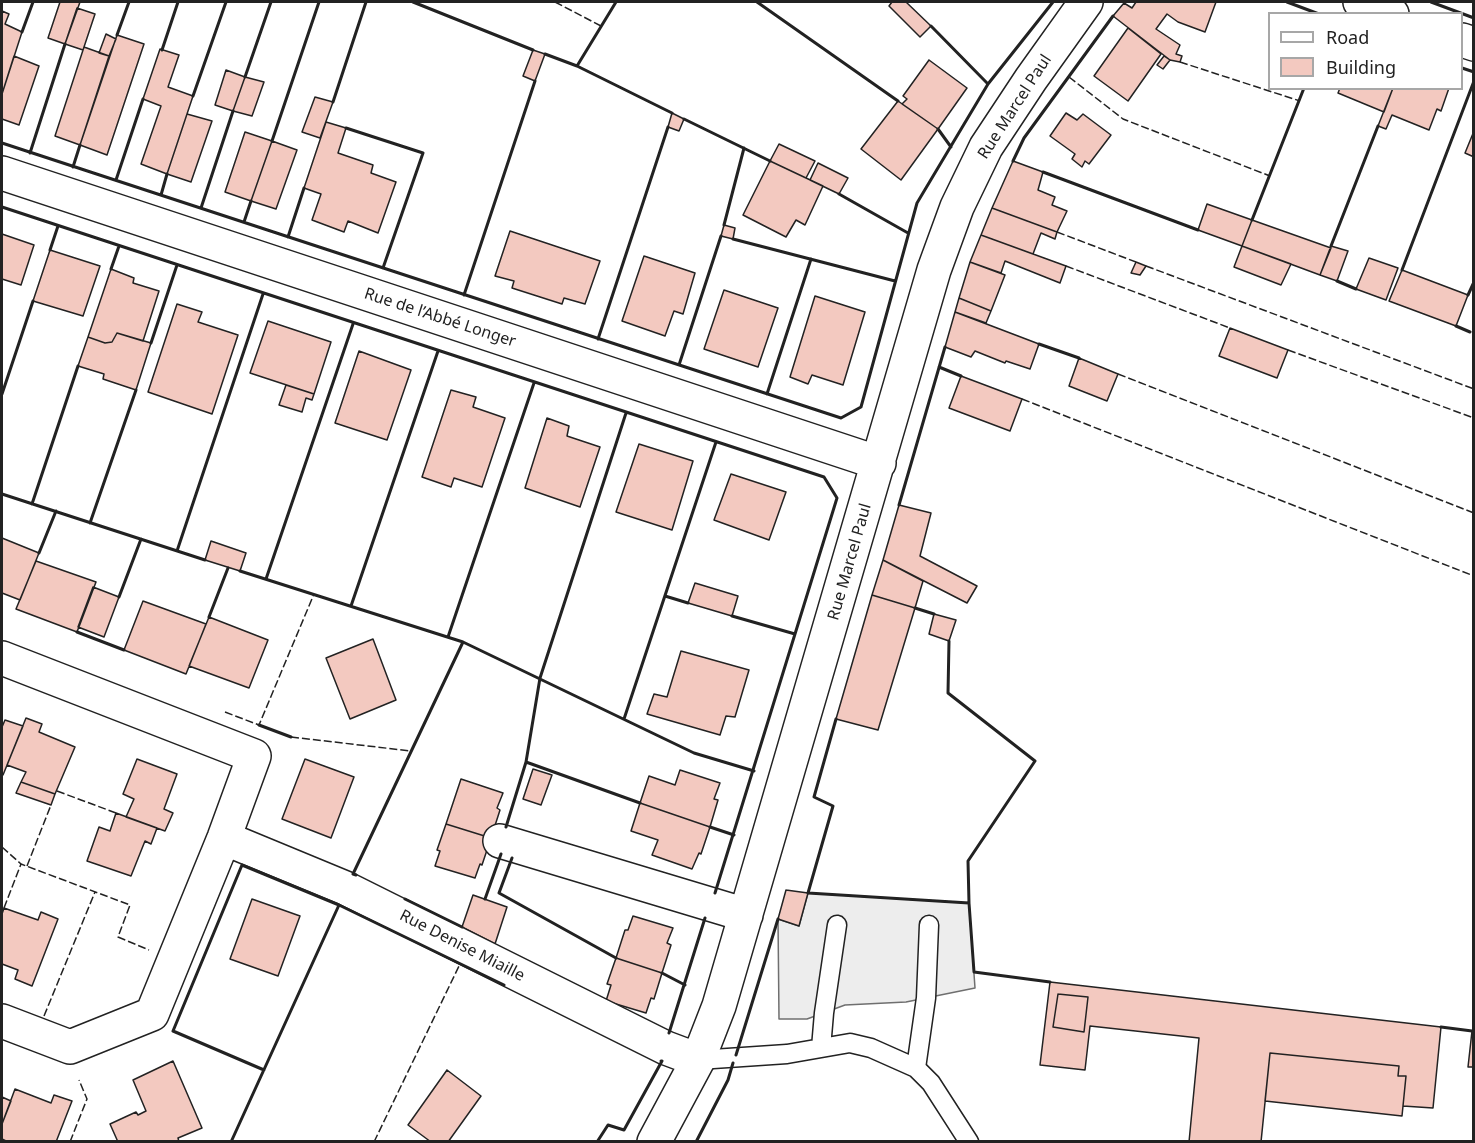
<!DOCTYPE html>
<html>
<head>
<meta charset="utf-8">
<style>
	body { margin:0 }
	#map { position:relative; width:1475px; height:1143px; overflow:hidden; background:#fff; font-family:"Noto Sans",sans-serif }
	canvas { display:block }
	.frame { position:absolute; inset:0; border:3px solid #222; pointer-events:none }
	.legend { position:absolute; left:1268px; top:12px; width:195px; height:78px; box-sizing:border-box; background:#fff; border:2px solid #a7a7a7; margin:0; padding:8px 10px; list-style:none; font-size:18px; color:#222 }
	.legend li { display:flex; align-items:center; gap:12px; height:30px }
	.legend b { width:30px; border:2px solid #a7a7a7 }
</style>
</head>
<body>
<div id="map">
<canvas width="1475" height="1143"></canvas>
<div class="frame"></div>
<ul class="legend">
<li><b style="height:8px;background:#fff"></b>Road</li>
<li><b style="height:16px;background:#f3c9c0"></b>Building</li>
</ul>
</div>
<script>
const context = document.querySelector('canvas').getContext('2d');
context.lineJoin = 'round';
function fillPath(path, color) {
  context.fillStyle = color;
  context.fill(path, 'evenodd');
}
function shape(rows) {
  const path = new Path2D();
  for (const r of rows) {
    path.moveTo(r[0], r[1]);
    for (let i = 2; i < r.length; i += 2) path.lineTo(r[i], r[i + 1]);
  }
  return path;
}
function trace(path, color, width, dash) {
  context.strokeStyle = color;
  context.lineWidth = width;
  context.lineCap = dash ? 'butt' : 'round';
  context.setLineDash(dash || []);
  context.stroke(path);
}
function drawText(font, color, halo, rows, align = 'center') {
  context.font = font + ' "Noto Sans",sans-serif';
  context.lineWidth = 4.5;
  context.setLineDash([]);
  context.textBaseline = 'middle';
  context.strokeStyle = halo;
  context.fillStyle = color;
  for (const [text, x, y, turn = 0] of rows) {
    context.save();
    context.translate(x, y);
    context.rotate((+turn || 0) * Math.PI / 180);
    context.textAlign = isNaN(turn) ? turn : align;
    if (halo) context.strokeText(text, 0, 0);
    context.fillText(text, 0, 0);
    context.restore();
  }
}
const parking = shape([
	[808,893,969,903,975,988,906,1002,845,1005,807,1019,779,1019,778,919,799,926,808,893]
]);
fillPath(parking, '#ededed');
trace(parking, '#6f6f6f', 1.5);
const building = shape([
	[60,2,80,2,65,44,48,38,60,2],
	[892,2,906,2,931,26,920,37,889,6,892,2],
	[1136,2,1216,2,1205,32,1178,22,1167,14,1156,29,1180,45,1176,54,1182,56,1180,62,1170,60,1113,16,1124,3,1132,8,1136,2],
	[77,8,95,14,83,50,65,44,77,8],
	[2,11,9,14,5,24,22,32,2,94,2,11],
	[1128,28,1161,54,1128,101,1094,76,1128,28],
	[106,34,116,39,109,56,99,53,106,34],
	[117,35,144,44,107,155,80,145,117,35],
	[84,47,109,56,80,145,55,136,84,47],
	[160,49,179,55,168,87,193,96,167,174,141,164,161,106,143,99,160,49],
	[533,50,545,54,535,81,523,76,533,50],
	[14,56,39,66,19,125,2,119,2,94,14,56],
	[1164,56,1170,60,1163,69,1157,65,1164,56],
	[929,60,967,88,938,129,902,104,907,99,903,96,929,60],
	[226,70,245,77,233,111,215,105,226,70],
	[245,77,264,82,252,116,233,111,245,77],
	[1340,88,1393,88,1384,112,1338,93,1340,88],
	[1393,88,1449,88,1441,111,1437,109,1429,130,1392,115,1386,129,1378,126,1393,88],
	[315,97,333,102,320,138,302,132,315,97],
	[898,101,938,129,901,180,861,149,898,101],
	[672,113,684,119,679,131,668,127,672,113],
	[1066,113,1077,120,1083,114,1111,135,1089,164,1085,161,1082,167,1072,159,1075,154,1050,136,1066,113],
	[187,114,212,121,191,182,167,174,187,114],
	[326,122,346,128,338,153,373,165,371,173,396,182,378,233,348,221,344,232,312,220,321,194,304,188,326,122],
	[1474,131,1474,157,1465,153,1474,131],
	[245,132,272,141,251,201,225,192,245,132],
	[272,141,297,150,276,209,251,201,272,141],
	[779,144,815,161,806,178,770,161,779,144],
	[770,161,823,186,805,225,796,220,786,237,743,215,770,161],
	[1013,161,1043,172,1038,190,1055,197,1052,205,1067,211,1057,232,992,208,1013,161],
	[818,163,848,178,839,194,810,180,818,163],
	[1207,204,1252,220,1242,246,1198,230,1207,204],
	[992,208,1057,232,1055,239,1041,233,1033,254,981,235,992,208],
	[1252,220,1331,248,1320,275,1242,246,1252,220],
	[724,225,735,228,733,239,721,236,724,225],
	[510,231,600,261,585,304,564,298,562,304,512,288,514,281,495,276,510,231],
	[2,234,34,245,21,285,2,279,2,234],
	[981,235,1066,266,1060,283,1005,261,1001,273,970,262,981,235],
	[1242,246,1291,264,1281,285,1234,267,1242,246],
	[1331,246,1348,251,1337,281,1320,275,1331,246],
	[50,250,100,266,83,316,33,301,50,250],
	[644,256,695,273,683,314,674,311,665,336,622,321,644,256],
	[1369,258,1398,268,1386,300,1356,289,1369,258],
	[970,262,1005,275,991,311,959,298,970,262],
	[1136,262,1146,266,1140,275,1131,273,1136,262],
	[111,269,134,278,133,283,159,291,143,341,117,333,112,342,105,343,88,337,111,269],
	[1402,270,1468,295,1456,326,1389,301,1402,270],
	[724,290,778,308,758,367,704,349,724,290],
	[815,296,865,312,843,385,812,375,808,384,790,377,815,296],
	[959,298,991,311,986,323,955,312,959,298],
	[177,304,202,312,198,322,238,335,212,414,148,392,177,304],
	[955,312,1039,344,1030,369,1006,361,1005,363,975,351,971,357,945,347,955,312],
	[268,321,331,342,314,394,250,373,268,321],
	[1230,328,1288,350,1277,378,1219,356,1230,328],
	[117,333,151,343,136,390,103,379,104,374,78,366,88,337,105,343,112,342,117,333],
	[359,351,411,370,387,440,335,423,359,351],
	[1079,358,1118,374,1107,401,1069,386,1079,358],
	[961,376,1022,399,1010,431,949,408,961,376],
	[286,385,314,394,312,400,306,398,302,412,279,405,286,385],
	[451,390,476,397,473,407,505,418,482,487,454,478,451,487,422,477,451,390],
	[547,418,569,426,567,436,600,447,580,507,525,488,547,418],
	[639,444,693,461,672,530,616,512,639,444],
	[731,474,786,492,769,540,714,520,731,474],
	[899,505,931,513,920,556,977,586,967,603,883,560,899,505],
	[2,538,39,553,20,600,2,593,2,538],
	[211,541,246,553,240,571,205,560,211,541],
	[883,560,923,581,915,608,872,595,883,560],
	[36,561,96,582,77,632,16,609,36,561],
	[695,583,738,596,732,616,688,603,695,583],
	[93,587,119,597,104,637,78,627,93,587],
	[872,595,915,608,878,730,836,719,872,595],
	[143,601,206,624,186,674,124,650,143,601],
	[934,614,956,620,949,641,929,634,934,614],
	[209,617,268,640,249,688,189,666,209,617],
	[373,639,396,700,350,719,326,658,373,639],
	[681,651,749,670,735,717,726,716,720,735,647,714,654,694,667,697,681,651],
	[26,718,42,724,39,732,75,747,55,794,21,782,26,772,7,765,26,718],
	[5,720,23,726,3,775,2,774,2,727,5,720],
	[137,759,177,774,164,809,173,813,165,831,126,817,134,799,123,794,137,759],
	[305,759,354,777,331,838,282,819,305,759],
	[533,769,552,775,541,805,523,799,533,769],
	[680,770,720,783,714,799,718,800,710,827,640,803,649,776,675,785,680,770],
	[461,779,503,793,497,808,500,810,491,838,446,824,461,779],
	[21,782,55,794,51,805,16,793,21,782],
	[640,803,710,827,701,854,699,853,692,869,652,855,658,840,631,831,640,803],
	[116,813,157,828,151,844,145,841,131,876,87,861,99,827,110,831,116,813],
	[446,824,491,838,482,865,480,864,475,878,435,866,440,851,437,850,446,824],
	[786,890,808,893,799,926,778,919,786,890],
	[473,895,507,907,495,944,462,927,473,895],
	[252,899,300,916,278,976,230,959,252,899],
	[4,908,38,920,41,912,58,919,32,986,15,979,18,970,2,964,2,914,4,908],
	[633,916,673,928,667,943,671,945,662,973,616,958,625,930,628,930,633,916],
	[616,958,662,973,654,999,651,998,646,1013,606,1001,611,985,607,984,616,958],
	[1050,982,1441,1027,1433,1108,1403,1106,1406,1076,1398,1076,1399,1066,1270,1053,1261,1142,1189,1142,1199,1038,1090,1026,1085,1070,1040,1065,1050,982],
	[1058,994,1088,997,1084,1032,1053,1027,1058,994],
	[1058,994,1088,997,1084,1032,1053,1027,1058,994],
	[1472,1031,1474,1031,1474,1067,1468,1067,1472,1031],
	[1270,1053,1399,1066,1398,1076,1406,1076,1402,1116,1265,1101,1270,1053],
	[173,1061,202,1128,178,1138,179,1142,118,1142,110,1124,136,1112,138,1115,146,1111,133,1080,173,1061],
	[447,1070,481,1096,448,1142,431,1142,408,1125,447,1070],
	[15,1089,51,1103,54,1095,72,1101,56,1142,8,1142,2,1139,2,1124,15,1089],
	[2,1097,11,1101,2,1124,2,1097]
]);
fillPath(building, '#f3c9c0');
trace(building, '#222', 1.5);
const lane = shape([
	[821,1048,824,1013,837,925],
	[698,1060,787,1054,850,1043,871,1048,916,1068,931,1083,969,1142],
	[916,1068,926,998,929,925]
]);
const street = shape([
	[1360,2,1392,14],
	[1462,40,1474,44],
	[2,173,879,463],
	[2,658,254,756,224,838,152,1014,70,1047,2,1021],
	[224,838,345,888,666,1048,698,1060],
	[500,841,746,915],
	[654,1142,698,1060,719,1006,934,270,957,207,986,147,1031,79,1086,2]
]);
trace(lane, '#222', 21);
trace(street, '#222', 36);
trace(lane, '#fff', 18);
trace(street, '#fff', 33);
trace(shape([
	[555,2,601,26],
	[1180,62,1300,101],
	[1069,77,1123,119,1270,176],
	[1057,232,1136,262],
	[1066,266,1230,328],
	[1146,266,1474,389],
	[1288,350,1474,418],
	[1118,374,1474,513],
	[1022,399,1474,576],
	[225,712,259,725,314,594],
	[291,737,411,751],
	[57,791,116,813],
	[2,847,21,864,130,905,118,937,149,950],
	[27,866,51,805],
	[4,908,21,864],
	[44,1016,95,892],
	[70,1142,87,1099,79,1080],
	[374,1142,460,964]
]), '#222', 1.5, [8, 3]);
trace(shape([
	[413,2,533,50],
	[757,2,898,101],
	[1287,2,1319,14],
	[1431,2,1474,18],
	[931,26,988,84],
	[22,32,33,2],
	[117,35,129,2],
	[162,50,178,2],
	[545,54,577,66,672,113],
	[577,66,616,2],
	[1462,68,1474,72],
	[245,77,271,2],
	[193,96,226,2],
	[333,102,366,2],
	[684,119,770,161],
	[346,128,423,153,383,268],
	[938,129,951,147],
	[272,141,319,2],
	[2,143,841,418,861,407,917,203,988,84,1053,2],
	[30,153,65,44],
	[1013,161,1024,138,1113,16],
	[73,167,80,145],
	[1043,172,1198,230],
	[116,180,143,99],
	[839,194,908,233],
	[161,195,167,174],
	[2,207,824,477,837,498,715,893],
	[201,208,233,111],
	[1252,220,1304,88],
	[244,222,251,201],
	[724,225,744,148],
	[288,237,304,188],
	[733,239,895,281],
	[1331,246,1378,126],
	[50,250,58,226],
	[111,269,119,246],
	[1402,270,1474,81],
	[1337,281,1356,289],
	[464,295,535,81],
	[1468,295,1474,282],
	[1456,326,1470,332],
	[598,339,668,127],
	[151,343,177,265],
	[1039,344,1079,358],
	[679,365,721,236],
	[939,367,961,376],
	[2,394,33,301],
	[767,394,811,259],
	[2,494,205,560],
	[32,504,78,366],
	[899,505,945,347],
	[90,523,136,390],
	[177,551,263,294],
	[39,553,56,511],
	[240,571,463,642,694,753,754,771],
	[266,579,353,324],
	[665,596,688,603],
	[119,597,141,539],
	[351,606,438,351],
	[915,608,934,614],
	[732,616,795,634],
	[209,617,228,568],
	[77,632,124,650],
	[448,637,534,383],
	[949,641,948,693,1035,761,968,861,969,903],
	[624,719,716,442],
	[836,719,814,797,833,806,808,893,969,903,974,972,1050,982],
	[259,725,291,737],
	[526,762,640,803],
	[506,827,526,762,540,678,626,413],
	[710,827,734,835],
	[512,858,499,893,616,958],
	[356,875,353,874,463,642],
	[405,899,462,927],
	[485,899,501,854],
	[662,973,685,985],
	[1441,1027,1472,1031],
	[669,1033,705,918],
	[736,1055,778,919],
	[264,1070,173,1031,242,865,339,905,504,985],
	[231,1142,339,905],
	[597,1142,608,1125,624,1130,662,1061,661,1061],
	[696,1142,728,1080,733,1063]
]), '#222', 3);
drawText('16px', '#222', '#fff', [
	["Rue Marcel Paul",1015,107,-57],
	["Rue de l’Abbé Longer",440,318,18],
	["Rue Marcel Paul",850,562,-74],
	["Rue Denise Miaille",462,946,27]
]);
</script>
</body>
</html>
